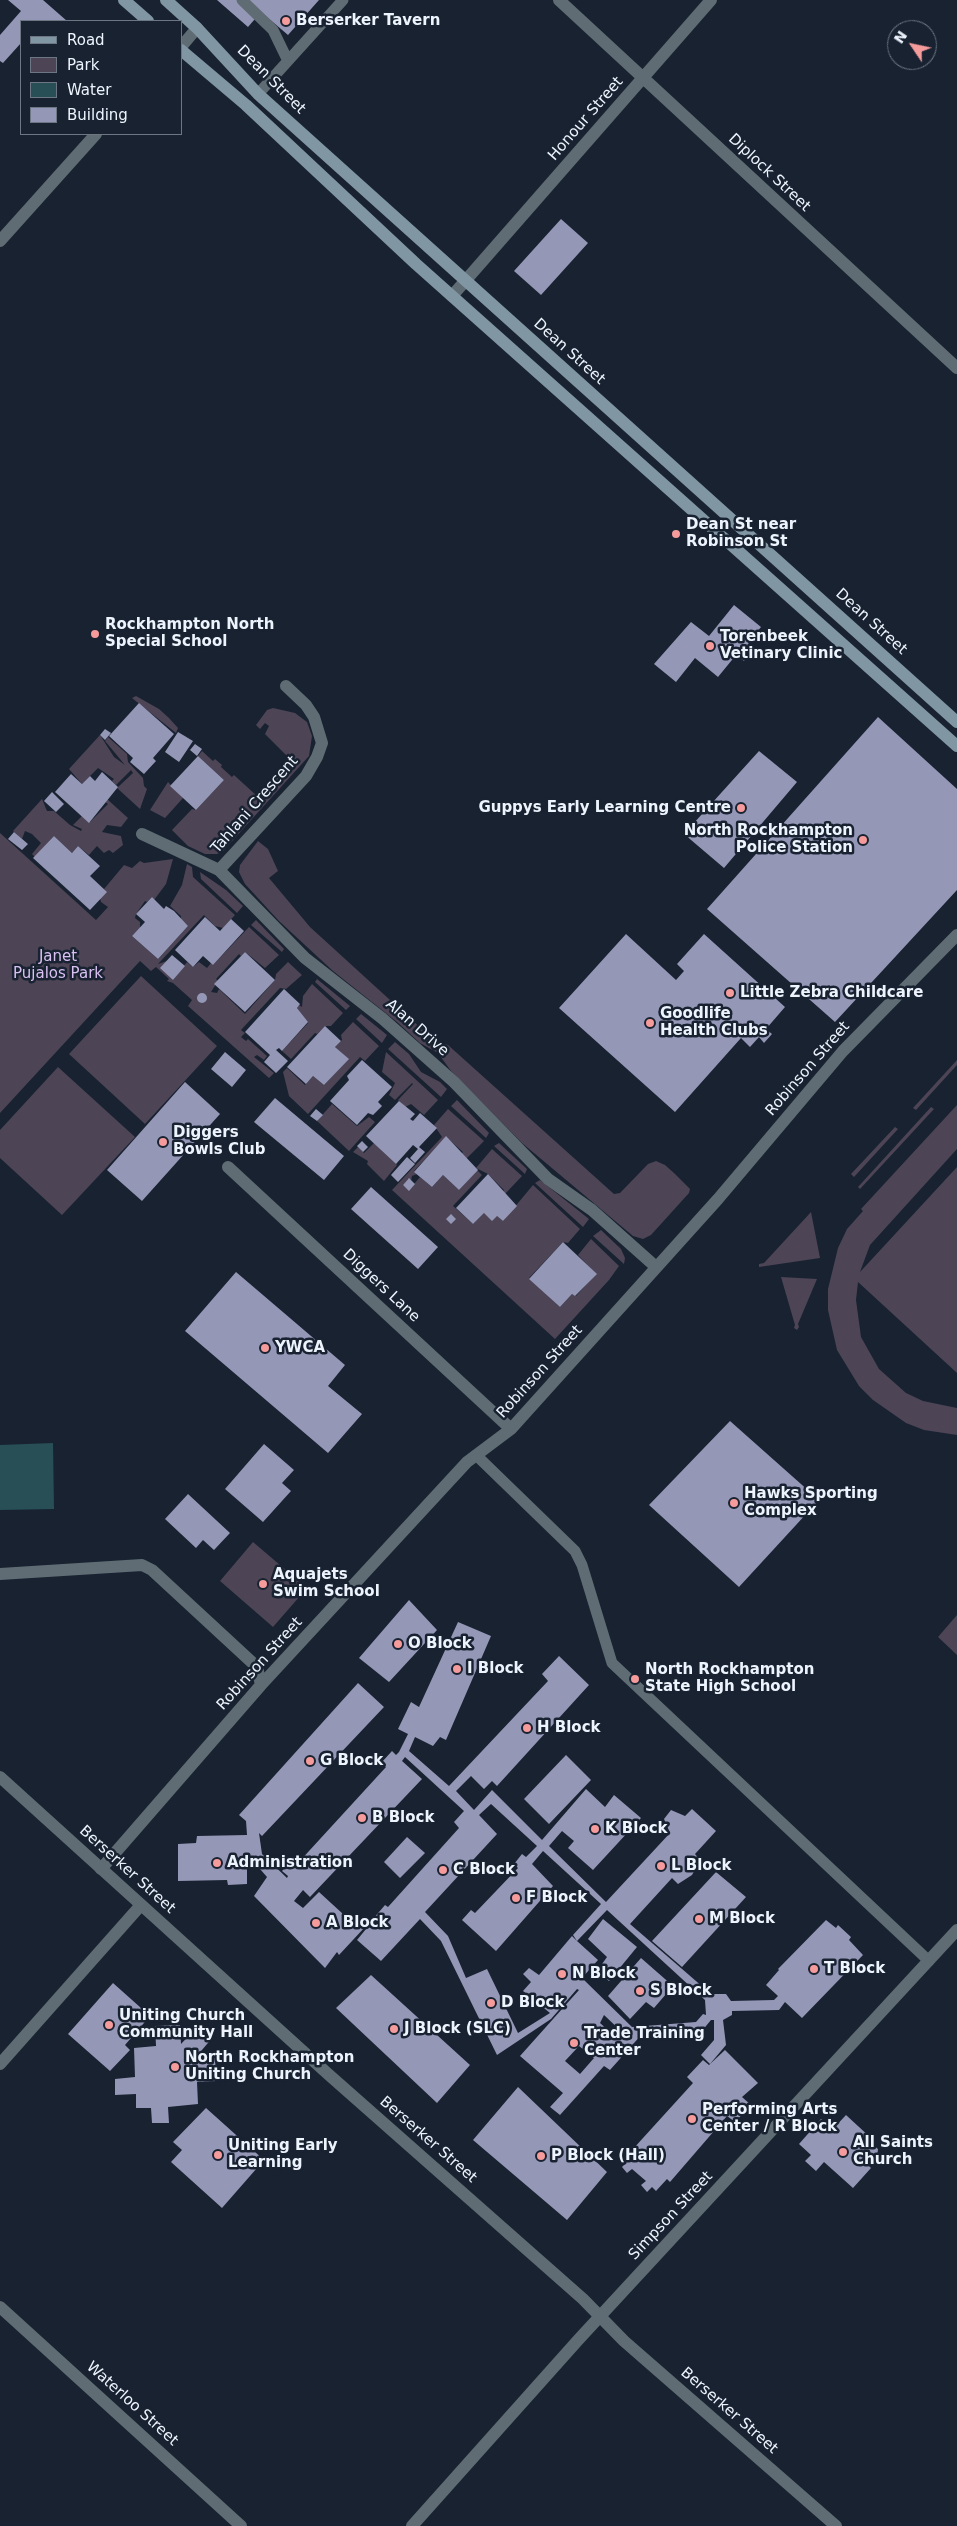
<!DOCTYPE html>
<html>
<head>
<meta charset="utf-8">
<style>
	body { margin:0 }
	#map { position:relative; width:957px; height:2526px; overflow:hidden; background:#182231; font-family:"DejaVu Sans",sans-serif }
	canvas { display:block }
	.legend { position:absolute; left:20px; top:20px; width:162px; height:115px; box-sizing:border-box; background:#182231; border:1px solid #6d7683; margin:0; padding:6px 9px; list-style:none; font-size:15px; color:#edf4fe }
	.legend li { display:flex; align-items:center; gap:10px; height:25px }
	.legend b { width:25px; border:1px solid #6d7683 }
	.north { position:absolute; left:887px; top:20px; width:50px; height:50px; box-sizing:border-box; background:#182231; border:1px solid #6d7683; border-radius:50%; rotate:304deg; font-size:14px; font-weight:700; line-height:20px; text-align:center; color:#edf4fe }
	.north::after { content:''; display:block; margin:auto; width:18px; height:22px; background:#f59b9c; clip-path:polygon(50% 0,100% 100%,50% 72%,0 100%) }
</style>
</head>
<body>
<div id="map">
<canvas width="957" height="2526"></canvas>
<ul class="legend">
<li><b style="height:6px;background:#8196a3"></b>Road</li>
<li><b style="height:14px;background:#4d4456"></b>Park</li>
<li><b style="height:14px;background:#284f56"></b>Water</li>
<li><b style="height:14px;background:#9597b6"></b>Building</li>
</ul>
<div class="north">N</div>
</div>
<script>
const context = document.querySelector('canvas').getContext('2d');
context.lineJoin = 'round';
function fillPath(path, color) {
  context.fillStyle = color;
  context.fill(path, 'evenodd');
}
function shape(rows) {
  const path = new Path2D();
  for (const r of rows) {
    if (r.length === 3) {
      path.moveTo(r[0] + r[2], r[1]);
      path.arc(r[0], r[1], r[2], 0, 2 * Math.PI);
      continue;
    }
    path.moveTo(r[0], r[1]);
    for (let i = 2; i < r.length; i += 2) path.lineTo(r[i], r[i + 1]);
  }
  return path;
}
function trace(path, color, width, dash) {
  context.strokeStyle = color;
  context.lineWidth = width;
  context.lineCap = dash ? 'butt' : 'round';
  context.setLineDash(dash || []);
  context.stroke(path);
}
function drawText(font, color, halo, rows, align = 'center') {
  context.font = font + ' "DejaVu Sans",sans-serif';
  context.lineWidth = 5;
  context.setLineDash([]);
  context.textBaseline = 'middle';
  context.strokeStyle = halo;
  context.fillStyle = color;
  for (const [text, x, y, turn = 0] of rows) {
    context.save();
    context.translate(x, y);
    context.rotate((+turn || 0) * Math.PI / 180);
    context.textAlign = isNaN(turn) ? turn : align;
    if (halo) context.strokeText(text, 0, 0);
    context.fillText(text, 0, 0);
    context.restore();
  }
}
fillPath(shape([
	[136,696,159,709,169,718,178,728,176,733,132,698],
	[273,708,295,713,307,722,312,736,309,756,223,851,217,854,205,854,188,846,172,830,192,809,196,810,224,780,198,756,202,751,213,761,215,759,222,765,221,767,232,777,234,775,257,796,290,759,265,734,269,726,265,723,260,729,256,725,267,710],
	[100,735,114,757,125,765,105,741,108,737,127,754,128,762,143,778,144,786,147,789,140,809,117,788,133,773,131,770,116,785,112,781,114,779,98,768,82,784,69,769],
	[168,782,183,798,165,818,150,810],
	[42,799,47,811,54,811,70,825,81,831,82,829,73,825,82,816,90,822,108,804,105,802,107,799,128,818,121,827,107,825,102,832,121,836,123,845,113,853,109,850,104,853,97,846,89,855,78,846,72,853,54,836,35,857,32,854,41,843,32,834,25,831,22,839,13,831],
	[0,833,96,920,108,907,101,902,100,898,106,892,104,889,124,865,132,868,140,861,144,863,173,859,166,884,154,900,152,897,147,902,145,901,136,914,135,918,140,922,140,928,132,936,158,959,188,926,181,920,181,916,170,906,182,885,187,864,192,867,193,877,235,915,223,928,215,926,204,915,158,964,167,961,173,980,187,962,193,967,199,962,207,968,211,963,213,965,249,927,279,955,265,968,245,952,241,956,239,954,216,979,218,981,211,992,217,993,219,989,245,1014,275,980,276,974,288,962,302,975,286,989,280,988,241,1030,245,1033,241,1037,246,1041,248,1039,267,1056,264,1060,257,1055,254,1057,274,1073,269,1078,188,1006,192,1000,173,983,167,981,169,979,156,967,151,971,140,961,0,1113],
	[258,841,268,849,278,871,269,878,310,927,435,1041,448,1045,614,1194,620,1193,648,1164,656,1161,665,1165,674,1173,690,1189,689,1193,651,1235,643,1239,633,1236,522,1143,451,1071,438,1053,420,1043,397,1022,333,971,279,921,245,884,239,872,240,865],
	[200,872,226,890,243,906,237,913,201,879],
	[256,920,284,949,282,952,251,925],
	[141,976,217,1046,145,1124,69,1054],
	[317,979,350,1006,346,1010,315,982],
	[312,984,343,1013,331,1026,326,1026,317,1034,315,1033,291,1059,282,1051,308,1023,297,1008,299,1005,302,1007,303,996],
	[361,1014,387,1035,382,1043,356,1019],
	[353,1022,379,1046,365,1061,360,1057,308,1114,289,1096,283,1072,287,1068,305,1085,313,1076,324,1085,348,1059,335,1047,342,1040,341,1035],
	[395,1042,409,1054,421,1072,440,1082,447,1089,441,1097,388,1049],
	[386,1052,438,1100,424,1115,411,1104,405,1107,398,1100,413,1084,412,1083,395,1100,389,1095,395,1083,382,1072],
	[957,1060,957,1065,916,1110,913,1108],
	[58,1067,135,1137,62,1215,0,1158,0,1130],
	[457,1100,489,1133,486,1138,451,1106],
	[332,1104,357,1126,369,1117,375,1122,349,1151,317,1121],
	[957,1105,957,1149,870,1245,860,1272,957,1167,957,1373,858,1282,856,1300,861,1337,879,1369,906,1393,923,1401,957,1408,957,1435,924,1430,906,1423,873,1400,859,1386,837,1350,828,1310,828,1289,838,1248,847,1229,863,1211,861,1209],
	[931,1107,934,1109,860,1189,858,1187],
	[448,1109,484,1141,466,1159,461,1154,463,1152,446,1137,414,1171,417,1174,412,1176,411,1181,408,1179,403,1185,409,1190,420,1177,432,1187,443,1175,459,1190,477,1170,482,1175,453,1206,473,1224,484,1213,497,1216,503,1221,533,1185,580,1229,568,1243,563,1242,529,1278,560,1307,572,1294,576,1296,596,1274,578,1255,591,1239,619,1266,609,1280,555,1339,392,1190,442,1137,434,1125],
	[895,1127,898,1129,854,1177,851,1174],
	[374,1143,397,1165,384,1181,367,1164,368,1161,353,1152,358,1147,364,1153],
	[499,1143,527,1169,525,1174,494,1146],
	[492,1149,522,1176,505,1194,503,1192,504,1190,488,1174,476,1168],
	[540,1180,589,1219,583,1227,535,1183],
	[811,1212,820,1258,759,1267,759,1264,764,1263],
	[601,1230,621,1249,625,1258,624,1264,593,1236],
	[781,1277,817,1279,798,1324,799,1327,797,1330,794,1328,795,1325],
	[253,1542,307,1588,273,1627,220,1581],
	[957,1615,957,1655,938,1637]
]), '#4d4456');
fillPath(shape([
	[53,1443,54,1509,0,1510,0,1445]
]), '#284f56');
fillPath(shape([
	[8,0,43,0,67,21,21,21,21,43,3,63,0,61,0,35,21,11],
	[217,0,319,0,288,35,261,12,248,27],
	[561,219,588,243,541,295,514,271],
	[734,605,761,627,748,643,754,648,744,661,736,655,718,677,695,658,676,682,654,664,691,622,709,636],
	[139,703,174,734,153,758,156,761,144,774,130,762,133,758,109,736],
	[878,717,957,789,957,890,835,1022,707,909],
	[105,729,111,733,105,740,100,735],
	[178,732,193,741,179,762,165,752],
	[195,744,202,749,197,756,190,750],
	[759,751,797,782,724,868,684,834],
	[198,756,224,780,196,810,170,786],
	[102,772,118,787,89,823,55,792,71,774,82,784,90,776,95,781],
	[52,792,64,804,56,812,44,801],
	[14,832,28,844,22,850,8,839],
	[54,836,72,853,78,846,100,866,90,876,107,892,90,910,33,858],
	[152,897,164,909,166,906,174,911,188,926,158,959,132,936,145,922,136,914],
	[205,917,220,931,231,919,244,931,213,965,203,956,193,967,175,950],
	[626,934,676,980,684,971,677,964,704,934,785,1007,766,1029,772,1034,764,1043,759,1037,750,1047,741,1038,675,1112,559,1008],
	[245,952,275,980,245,1012,214,984],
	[172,955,185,966,173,980,160,968],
	[284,989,300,1004,297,1008,308,1022,282,1051,279,1048,276,1050,288,1061,276,1073,264,1062,270,1055,245,1032],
	[202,998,5],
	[325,1026,341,1041,335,1047,349,1059,324,1085,313,1076,306,1084,287,1067],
	[225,1052,246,1070,232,1087,211,1069],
	[362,1060,392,1087,378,1102,382,1106,373,1115,368,1113,357,1125,330,1101,349,1080,347,1076],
	[185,1082,220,1114,142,1201,107,1170],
	[275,1098,344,1156,324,1180,254,1122],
	[399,1101,415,1114,410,1119,413,1121,420,1113,437,1128,419,1147,425,1152,415,1163,410,1158,418,1149,413,1145,396,1164,366,1136],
	[316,1109,323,1115,317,1121,310,1116],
	[446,1136,478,1170,459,1190,443,1175,432,1187,414,1172],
	[362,1141,368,1147,363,1152,357,1146],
	[407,1157,415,1164,398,1182,391,1175],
	[488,1174,517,1206,503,1221,497,1216,492,1221,484,1213,473,1224,456,1208],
	[409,1178,415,1184,409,1191,403,1185],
	[371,1187,438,1247,418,1269,351,1209],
	[451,1214,456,1219,451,1224,446,1219],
	[563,1242,597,1274,575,1296,572,1294,560,1307,529,1279],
	[236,1272,345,1365,328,1386,362,1414,328,1453,185,1331],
	[730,1421,819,1500,739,1587,649,1505],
	[264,1444,294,1470,282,1483,291,1491,263,1522,225,1489],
	[188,1494,230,1533,214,1550,203,1540,196,1548,165,1519],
	[409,1600,437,1630,389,1682,359,1658],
	[458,1622,491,1636,446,1740,440,1737,433,1746,415,1737,409,1751,449,1786,548,1681,542,1674,559,1656,589,1685,497,1786,492,1781,484,1789,471,1776,456,1791,474,1810,492,1790,542,1840,586,1789,605,1807,614,1795,641,1818,593,1870,568,1848,574,1841,562,1831,549,1846,606,1902,670,1833,664,1819,671,1810,685,1816,692,1809,716,1831,695,1854,700,1860,692,1875,678,1884,672,1878,630,1924,711,1994,726,1994,731,2001,774,2000,778,1996,766,1985,779,1970,778,1969,826,1920,836,1928,838,1925,851,1937,849,1940,863,1955,802,2018,785,2002,779,2010,732,2011,732,2015,723,2020,726,2045,710,2064,701,2055,714,2040,714,2020,711,2020,696,2038,689,2032,643,2033,610,2070,604,2066,560,2115,550,2107,563,2093,520,2056,579,1990,577,1989,551,2019,497,2055,441,1941,420,1919,381,1961,357,1940,366,1929,365,1927,339,1955,337,1952,325,1968,254,1896,267,1877,260,1869,247,1869,247,1884,228,1885,227,1880,178,1881,178,1844,196,1843,197,1836,247,1835,246,1821,239,1815,358,1683,384,1707,262,1836,259,1833,262,1854,287,1878,288,1876,282,1871,294,1858,298,1863,386,1767,381,1763,392,1751,396,1755,399,1752,408,1734,398,1729,411,1702,419,1707],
	[405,1757,464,1811,454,1822,459,1828,388,1907,385,1905,367,1926,361,1921,355,1925,319,1892,303,1908,294,1901,303,1890,310,1897,422,1779,402,1761],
	[491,1804,537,1846,526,1857,522,1854,514,1864,518,1868,475,1913,471,1910,462,1920,496,1951,553,1886,532,1864,543,1851,601,1904,573,1935,577,1941,607,1910,705,2000,706,2015,703,2014,696,2022,632,2027,582,1978,598,1960,577,1941,572,1936,539,1975,529,1968,523,1974,531,1982,523,1991,550,2013,518,2033,487,1969,466,1978,448,1936,425,1912,497,1834,479,1815],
	[604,2015,624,2034,619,2040,600,2023],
	[579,2046,594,2058,580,2074,565,2061],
	[566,1755,591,1780,549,1824,524,1799],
	[407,1837,425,1853,400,1878,384,1862],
	[716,1872,746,1897,682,1967,652,1941],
	[603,1919,637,1947,609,1981,597,1971,607,1957,588,1939],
	[641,1958,673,1986,654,2008,646,2002,630,2019,608,1996],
	[371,1975,470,2065,437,2103,336,2008],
	[113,1983,150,2016,125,2045,130,2050,110,2071,68,2034],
	[180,2025,181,2044,199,2025,213,2037,196,2057,215,2056,216,2081,197,2082,198,2104,168,2107,169,2123,152,2123,151,2108,136,2108,136,2094,115,2095,115,2079,135,2077,134,2048,156,2046,155,2026],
	[725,2050,758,2083,742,2097,751,2105,735,2122,727,2116,670,2182,667,2179,656,2191,652,2187,647,2192,641,2185,646,2181,632,2169,627,2173,622,2167,626,2163,623,2160,693,2083,687,2077,703,2060,709,2065],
	[518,2087,607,2172,567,2220,473,2140],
	[206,2108,264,2160,222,2208,171,2162,182,2150,173,2142],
	[846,2115,871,2138,868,2141,878,2149,877,2157,871,2163,867,2164,871,2168,853,2188,824,2162,816,2171,805,2161,811,2155,799,2144,821,2119,833,2129]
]), '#9597b6');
trace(shape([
	[242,0,273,30,288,61],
	[258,94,343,0],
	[476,1455,575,1551,582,1565,612,1663,929,1961]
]), '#5f6c74', 11);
trace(shape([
	[559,0,957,368],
	[181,47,197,28],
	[0,241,96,134],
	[452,296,711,0],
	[142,834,219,870,305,958,383,1019,454,1082,548,1179,592,1210,656,1267],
	[219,870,306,776,317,757,322,743,314,717,306,705,286,686],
	[228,1167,511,1429],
	[0,1574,142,1565,152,1570,257,1667,261,1685],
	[101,1869,261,1685,467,1462,511,1429,718,1199,843,1051,957,935],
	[0,2064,141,1905],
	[0,2307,241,2526],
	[412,2526,579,2339,957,1930]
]), '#5f6c74', 12);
trace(shape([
	[0,1777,328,2074,583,2299,624,2341,836,2526]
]), '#5f6c74', 12);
trace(shape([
	[124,0,148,21],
	[166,0,197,28,258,94,957,722],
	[181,50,246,105,416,264,957,746]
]), '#8196a3', 12);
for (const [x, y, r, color] of [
	[286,21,5,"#f59b9c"],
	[676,534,5,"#f59b9c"],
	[95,634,5,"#f59b9c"],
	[710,646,5,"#f59b9c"],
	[741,808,5,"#f59b9c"],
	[863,840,5,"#f59b9c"],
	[730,993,5,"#f59b9c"],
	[650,1023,5,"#f59b9c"],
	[163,1142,5,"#f59b9c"],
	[265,1348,5,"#f59b9c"],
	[734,1503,5,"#f59b9c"],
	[263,1584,5,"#f59b9c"],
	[398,1644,5,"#f59b9c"],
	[457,1669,5,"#f59b9c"],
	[635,1679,5,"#f59b9c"],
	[527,1728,5,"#f59b9c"],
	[310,1761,5,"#f59b9c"],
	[362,1818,5,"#f59b9c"],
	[595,1829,5,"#f59b9c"],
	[217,1863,5,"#f59b9c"],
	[661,1866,5,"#f59b9c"],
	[443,1870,5,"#f59b9c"],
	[516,1898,5,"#f59b9c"],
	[699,1919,5,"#f59b9c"],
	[316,1923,5,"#f59b9c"],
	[814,1969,5,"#f59b9c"],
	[562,1974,5,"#f59b9c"],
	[640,1991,5,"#f59b9c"],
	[491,2003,5,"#f59b9c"],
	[109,2025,5,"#f59b9c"],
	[394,2029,5,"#f59b9c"],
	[574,2043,5,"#f59b9c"],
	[175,2067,5,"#f59b9c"],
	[692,2119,5,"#f59b9c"],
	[843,2152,5,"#f59b9c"],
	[218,2155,5,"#f59b9c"],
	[541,2156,5,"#f59b9c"]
]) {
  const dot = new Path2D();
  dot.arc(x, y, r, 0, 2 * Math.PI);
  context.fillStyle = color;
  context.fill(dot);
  trace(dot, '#182231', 2);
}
drawText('bold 15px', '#edf4fe', '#182231', [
	["Berserker Tavern",296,21],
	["Dean St near",686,525],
	["Robinson St",686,542],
	["Rockhampton North",105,625],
	["Special School",105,642],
	["Torenbeek",720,637],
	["Vetinary Clinic",720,654],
	["Guppys Early Learning Centre",731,808,"right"],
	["North Rockhampton",853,831,"right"],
	["Police Station",853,848,"right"],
	["Little Zebra Childcare",740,993],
	["Goodlife",660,1014],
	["Health Clubs",660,1031],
	["Diggers",173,1133],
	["Bowls Club",173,1150],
	["YWCA",275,1348],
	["Hawks Sporting",744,1494],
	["Complex",744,1511],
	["Aquajets",273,1575],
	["Swim School",273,1592],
	["O Block",408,1644],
	["I Block",467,1669],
	["North Rockhampton",645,1670],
	["State High School",645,1687],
	["H Block",537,1728],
	["G Block",320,1761],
	["B Block",372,1818],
	["K Block",605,1829],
	["Administration",227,1863],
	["L Block",671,1866],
	["C Block",453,1870],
	["F Block",526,1898],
	["M Block",709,1919],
	["A Block",326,1923],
	["T Block",824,1969],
	["N Block",572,1974],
	["S Block",650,1991],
	["D Block",501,2003],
	["Uniting Church",119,2016],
	["Community Hall",119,2033],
	["J Block (SLC)",404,2029],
	["Trade Training",584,2034],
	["Center",584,2051],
	["North Rockhampton",185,2058],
	["Uniting Church",185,2075],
	["Performing Arts",702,2110],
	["Center / R Block",702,2127],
	["All Saints",853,2143],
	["Church",853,2160],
	["Uniting Early",228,2146],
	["Learning",228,2163],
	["P Block (Hall)",551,2156]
], 'left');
drawText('15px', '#edf4fe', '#182231', [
	["Dean Street",271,80,45],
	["Honour Street",586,119,-49],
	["Diplock Street",769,173,43],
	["Dean Street",569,352,42],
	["Dean Street",871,622,42],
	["Tahlani Crescent",255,805,-49],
	["Alan Drive",417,1028,41],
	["Robinson Street",808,1069,-49],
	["Diggers Lane",381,1286,43],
	["Robinson Street",540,1372,-48],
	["Robinson Street",260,1664,-48],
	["Berserker Street",127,1870,42],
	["Berserker Street",428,2140,41],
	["Simpson Street",671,2216,-47],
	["Waterloo Street",132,2404,42],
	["Berserker Street",729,2411,41]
]);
drawText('15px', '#d9c0f3', '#182231', [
	["Janet",58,957],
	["Pujalos Park",58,974]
]);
</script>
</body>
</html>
